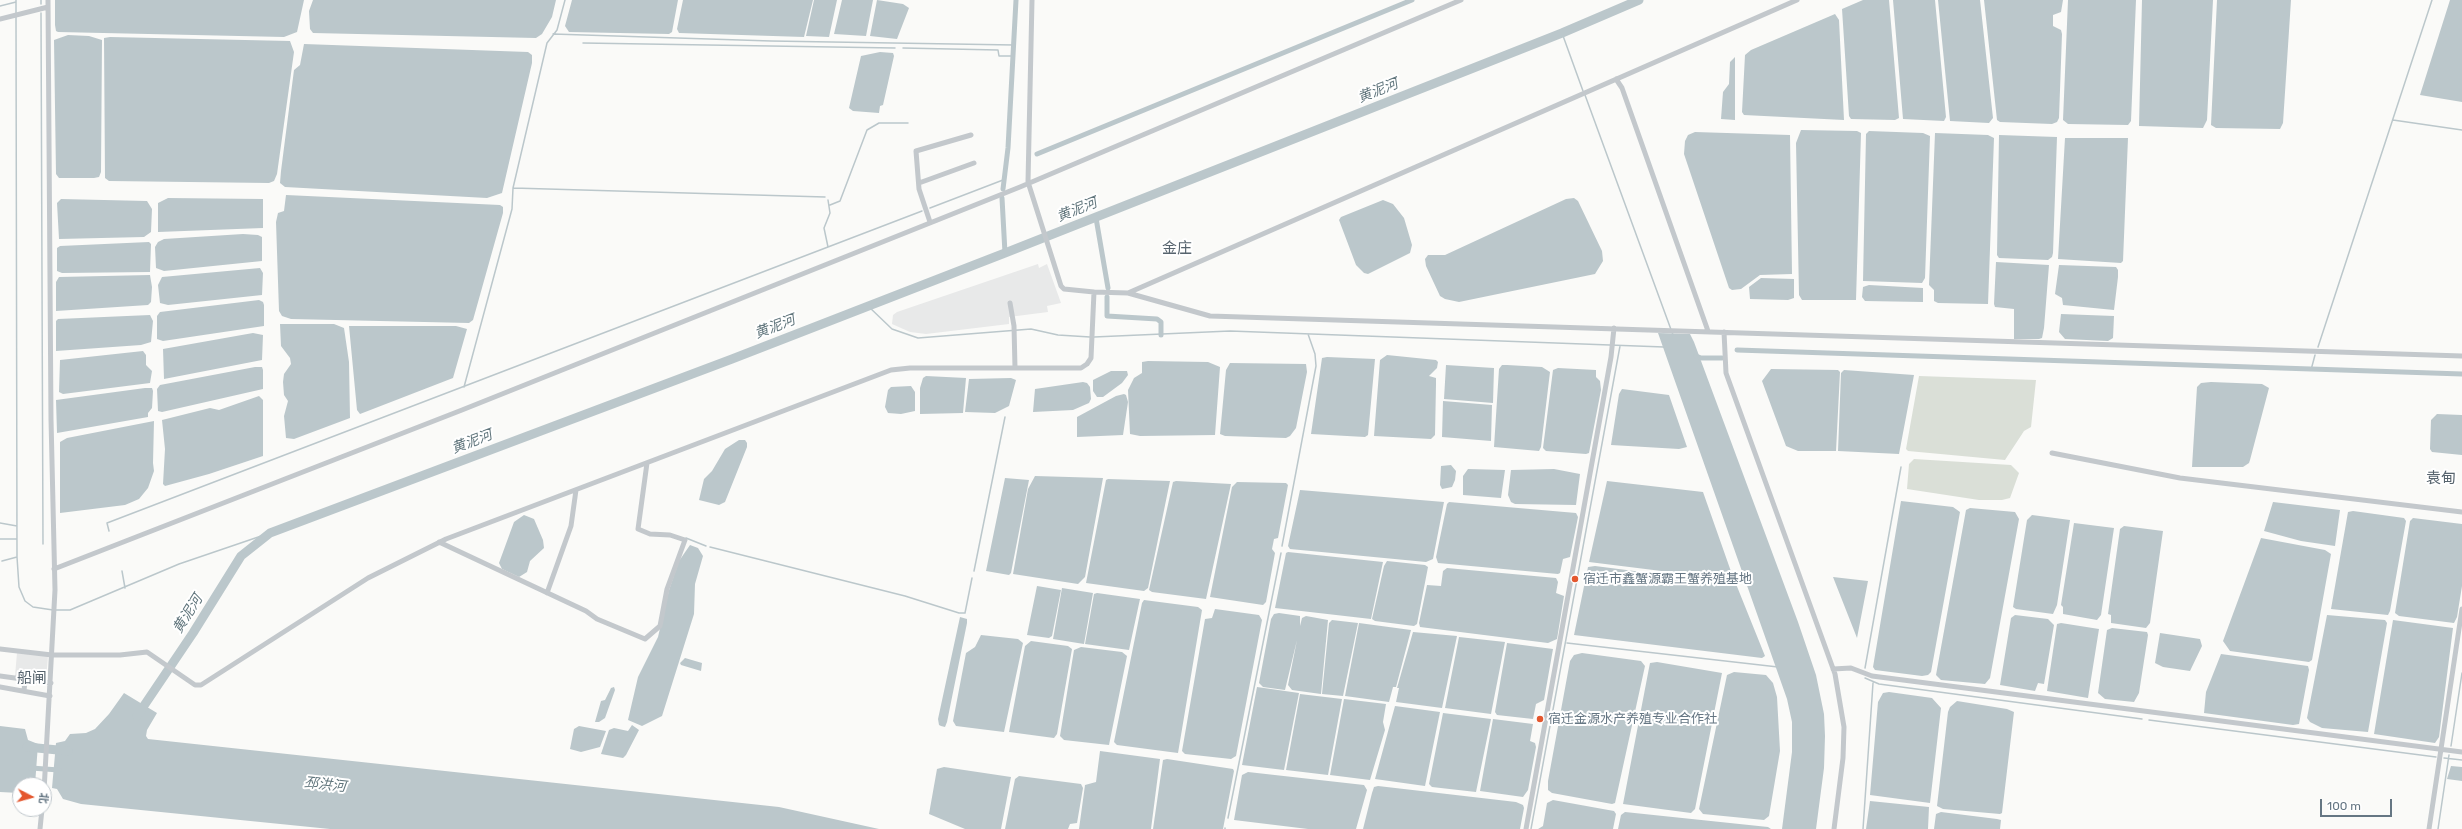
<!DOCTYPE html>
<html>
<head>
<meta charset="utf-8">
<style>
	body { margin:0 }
	#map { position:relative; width:2462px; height:829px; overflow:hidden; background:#fafaf8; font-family:Rubik,"Noto Sans SC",sans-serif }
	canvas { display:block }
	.north { position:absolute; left:12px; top:777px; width:40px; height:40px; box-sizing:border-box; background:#fff; border:1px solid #c1c8cd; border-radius:50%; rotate:96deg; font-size:11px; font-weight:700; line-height:16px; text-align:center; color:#657683 }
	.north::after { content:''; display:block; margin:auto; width:14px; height:18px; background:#e4572e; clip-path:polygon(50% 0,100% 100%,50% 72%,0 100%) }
	.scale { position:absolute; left:2320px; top:799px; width:72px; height:18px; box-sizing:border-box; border:2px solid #657683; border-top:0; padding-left:5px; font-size:12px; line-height:14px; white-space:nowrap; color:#657683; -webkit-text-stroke:3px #fff; paint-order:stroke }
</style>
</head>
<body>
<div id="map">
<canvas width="2462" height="829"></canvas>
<div class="north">北</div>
<div class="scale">100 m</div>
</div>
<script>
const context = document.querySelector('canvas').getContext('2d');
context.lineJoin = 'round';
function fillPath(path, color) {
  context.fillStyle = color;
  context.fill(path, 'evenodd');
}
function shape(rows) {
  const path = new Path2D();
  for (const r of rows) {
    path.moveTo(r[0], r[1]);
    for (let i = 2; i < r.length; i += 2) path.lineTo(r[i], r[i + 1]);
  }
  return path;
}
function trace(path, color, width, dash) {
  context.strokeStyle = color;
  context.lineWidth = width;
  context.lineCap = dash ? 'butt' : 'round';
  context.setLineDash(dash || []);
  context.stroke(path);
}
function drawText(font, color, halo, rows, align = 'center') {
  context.font = font + ' Rubik,"Noto Sans SC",sans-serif';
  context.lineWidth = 4;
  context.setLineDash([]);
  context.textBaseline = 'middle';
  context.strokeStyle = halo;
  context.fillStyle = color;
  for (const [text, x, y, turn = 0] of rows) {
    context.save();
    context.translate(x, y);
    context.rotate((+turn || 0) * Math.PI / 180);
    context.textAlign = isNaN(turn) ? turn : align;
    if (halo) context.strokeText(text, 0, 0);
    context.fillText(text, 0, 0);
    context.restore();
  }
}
fillPath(shape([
	[1038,264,1039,268,1047,264,1061,303,1047,306,1048,312,1009,317,1009,324,926,334,910,332,892,324,893,315,897,312],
	[17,653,48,656,46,679,15,676]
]), '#e8e9e9');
fillPath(shape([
	[1919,376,2036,380,2031,427,2024,431,2005,460,1908,451,1906,449],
	[1914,459,2011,465,2019,473,2010,498,2002,500,1979,500,1907,489,1909,464]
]), '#dadfd7');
fillPath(shape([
	[55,0,304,0,297,32,284,37,58,32,56,31,55,25],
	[313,0,556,0,552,17,542,34,536,38,313,33,310,29,309,11],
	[572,0,678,0,672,32,669,34,569,32,565,26],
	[683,0,813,0,804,37,679,33,677,29],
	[814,0,837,0,829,37,806,36],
	[842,0,873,0,866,36,834,34],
	[877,0,903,4,909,8,897,39,870,36],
	[1863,0,1889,0,1899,118,1895,120,1851,119,1849,116,1842,9],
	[1893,0,1935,0,1946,117,1944,121,1903,119],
	[1938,0,1980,0,1993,118,1989,123,1950,121],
	[1984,0,2063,0,2061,12,2053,15,2053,26,2061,30,2062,34,2059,118,2057,122,2052,124,2000,122,1997,120],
	[2068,0,2136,0,2131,121,2128,125,2068,124,2063,120],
	[2142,0,2213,0,2207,120,2203,128,2139,126],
	[2217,0,2291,0,2283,123,2280,129,2216,128,2211,125],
	[2450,0,2462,0,2462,102,2420,95],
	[1835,14,1839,20,1844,120,1744,115,1742,112,1745,55,1751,50],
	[68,35,89,36,102,40,101,172,99,177,94,178,59,178,56,174,54,40],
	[110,37,290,41,294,52,277,174,274,181,269,183,109,181,105,178,104,38],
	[304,44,528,52,532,55,532,63,502,193,487,198,285,187,280,183,281,171,294,70,300,65],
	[880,52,893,53,894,56,883,105,880,106,879,113,853,111,849,108,861,56],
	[1735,57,1735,120,1721,119,1723,92,1729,84,1730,62],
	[1801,130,1857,131,1861,133,1856,300,1802,300,1799,295,1796,143],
	[1869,131,1923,133,1930,136,1925,278,1922,283,1863,281,1866,134],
	[1695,132,1790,135,1792,274,1760,275,1741,289,1732,290,1729,288,1684,154,1685,141,1688,135],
	[1935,133,1988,135,1994,138,1988,304,1938,303,1934,301,1934,290,1929,285],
	[1999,135,2057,137,2053,253,2052,257,2048,260,1999,258,1997,255],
	[2065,138,2128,138,2123,261,2121,263,2058,259],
	[286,195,500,205,503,207,503,213,473,320,469,323,291,319,282,316,279,311,276,222,278,213,284,211],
	[168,198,263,199,263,228,158,232,158,203],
	[1574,198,1578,201,1602,251,1603,261,1595,274,1459,302,1445,299,1440,296,1426,266,1425,259,1428,255,1445,255,1566,199],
	[61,199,147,201,152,209,151,232,144,237,59,239,57,203],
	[1383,200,1393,204,1404,218,1412,245,1410,253,1368,274,1364,273,1356,265,1339,220,1341,217],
	[243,234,258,235,262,237,262,261,164,271,156,268,155,247,158,242,164,239],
	[149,242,151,244,150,272,62,273,57,271,57,248,60,246],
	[1996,262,2049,265,2044,328,2042,338,2039,339,2014,339,2014,309,1995,307,1994,304],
	[2059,265,2116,267,2118,270,2118,277,2114,310,2063,305,2062,298,2055,294],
	[260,268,263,273,262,295,168,305,160,303,158,285,162,277],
	[150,275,152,287,151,302,148,305,56,311,56,282,59,277],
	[1761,278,1794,279,1794,298,1788,300,1750,299,1749,287],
	[1869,285,1923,288,1923,302,1865,301,1862,297,1863,287],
	[259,300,263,302,264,305,264,326,163,341,157,339,157,316,160,312],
	[2061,314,2114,316,2113,338,2108,341,2065,339,2059,332],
	[150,315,153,321,151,342,141,345,56,351,56,321,58,319],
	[280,324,334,324,344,328,349,362,350,418,294,439,286,438,284,416,288,401,284,395,283,382,284,374,291,364,290,358,281,346],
	[349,326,456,326,467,329,453,378,360,414,357,410],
	[253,333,263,335,262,360,164,379,163,349],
	[1658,333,1690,334,1694,342,1798,622,1816,675,1824,714,1825,736,1824,768,1816,829,1782,829,1792,752,1792,722,1787,699],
	[143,351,146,355,146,365,152,371,150,383,63,394,59,392,60,360],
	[1387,355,1436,360,1438,362,1437,368,1429,376,1436,378,1436,384,1435,435,1431,439,1374,436,1380,360],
	[1327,357,1375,359,1368,435,1365,437,1311,434,1322,358],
	[1148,361,1208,362,1220,367,1215,435,1140,436,1130,434,1128,390,1134,378,1142,373,1142,362],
	[1230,363,1306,364,1307,372,1296,428,1290,436,1286,438,1225,436,1220,434,1226,370],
	[1446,365,1494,368,1493,403,1444,399],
	[1507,365,1542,367,1550,372,1541,447,1539,451,1494,447,1499,369,1502,365],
	[255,367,262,367,263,370,263,389,162,412,158,411,157,389,160,385],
	[1558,368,1596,370,1596,377,1600,381,1601,390,1589,453,1586,454,1546,451,1543,448,1553,370],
	[1771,369,1838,370,1840,372,1836,451,1798,451,1786,446,1762,381],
	[1844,370,1914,375,1899,454,1838,451,1841,373],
	[1111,371,1127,371,1128,375,1122,383,1103,397,1097,397,1093,391,1093,380],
	[926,376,966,378,963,413,920,414,920,388,923,378],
	[1011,378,1016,380,1009,406,995,413,965,412,969,379],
	[1083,382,1087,383,1090,387,1091,399,1089,403,1073,410,1033,412,1035,389],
	[2211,382,2262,384,2269,388,2250,460,2249,463,2243,467,2192,467,2197,387,2201,383],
	[911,386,915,392,915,411,901,414,888,413,885,407,888,390,891,387],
	[145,388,152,388,153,391,152,408,148,413,148,417,57,433,56,400],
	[1622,389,1669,395,1687,447,1679,449,1611,445,1619,394],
	[1124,394,1126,395,1128,402,1123,435,1077,437,1077,417,1116,396],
	[259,396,263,400,263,456,209,474,165,486,163,484,165,449,162,420,210,408,219,410],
	[1443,401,1492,405,1491,441,1442,437],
	[2437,414,2462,415,2462,455,2432,452,2430,449,2431,420],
	[154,421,153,463,154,471,148,488,139,499,125,505,60,513,60,442,67,438],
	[739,440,745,440,747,443,747,447,725,502,719,505,699,500,704,479,712,471,725,449],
	[1451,465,1456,471,1455,480,1452,487,1442,489,1440,485,1441,466],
	[1468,469,1505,470,1501,498,1463,495,1463,476],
	[1554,469,1580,474,1576,505,1515,504,1511,502,1508,495,1511,470],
	[1035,476,1103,478,1085,577,1078,584,1013,574,1028,489],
	[1005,478,1029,480,1011,573,1009,575,986,571],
	[1108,479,1170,481,1148,588,1144,591,1086,583,1106,480],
	[1176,481,1231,484,1206,599,1152,592,1149,590,1173,482],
	[1607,481,1703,492,1734,580,1589,562],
	[1237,482,1286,483,1288,485,1278,538,1274,539,1272,549,1275,553,1266,602,1263,605,1210,597,1232,487],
	[1300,490,1444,502,1433,559,1426,562,1290,549,1288,546],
	[1901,501,1953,507,1960,512,1931,672,1928,675,1922,676,1875,670,1873,667],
	[1449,502,1576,513,1578,517,1570,557,1563,559,1560,573,1558,574,1438,563,1436,557,1447,504],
	[2273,502,2340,510,2335,546,2301,541,2264,531],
	[1970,508,2015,512,2019,519,1990,678,1985,684,1941,680,1936,675,1966,510],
	[2353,511,2404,518,2406,521,2390,611,2388,615,2331,609,2348,512],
	[524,515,534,519,543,540,544,548,530,561,527,572,519,577,502,569,499,563,514,522],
	[2032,515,2070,520,2057,605,2053,614,2016,609,2013,607,2027,520],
	[2413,518,2462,524,2462,586,2457,617,2454,623,2399,616,2395,613,2410,521],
	[2074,523,2114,528,2101,615,2097,620,2063,614,2063,607,2061,605],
	[2124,526,2163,531,2150,623,2146,628,2111,623,2111,615,2108,614,2120,529],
	[2261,538,2325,550,2331,554,2312,660,2309,662,2230,651,2223,641],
	[690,545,698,548,703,556,695,584,694,614,662,716,642,726,628,720,638,677,658,637,669,590,679,561],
	[1288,552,1383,562,1371,619,1275,608,1286,553],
	[1387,561,1425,565,1428,567,1417,624,1414,626,1375,621,1372,619,1384,566],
	[1595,566,1736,584,1765,656,1762,658,1574,635,1588,567],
	[1447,568,1556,578,1558,582,1556,593,1564,596,1557,639,1548,643,1420,627,1419,623,1427,585,1441,586,1443,571],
	[1833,577,1868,581,1857,638],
	[1037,586,1061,590,1052,636,1049,638,1027,635],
	[1062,588,1093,593,1084,644,1053,639],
	[1097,593,1140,599,1129,650,1085,644,1094,594],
	[1144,600,1198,607,1202,610,1178,753,1117,745,1114,742,1142,603],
	[1215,609,1259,615,1262,620,1236,756,1231,759,1185,754,1182,751,1205,619,1212,618],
	[1279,613,1300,616,1300,626,1302,618,1306,616,1328,620,1321,694,1292,690,1288,685,1297,640,1285,690,1263,687,1259,683,1271,619,1274,614],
	[2015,615,2048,619,2054,625,2044,684,2038,683,2035,691,2000,685,2011,618],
	[2327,615,2385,620,2387,623,2368,732,2322,728,2310,722,2307,718],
	[960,617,967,619,967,623,947,722,945,727,941,726,939,725,938,719],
	[1332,620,1358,623,1343,696,1322,694,1329,623],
	[2393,620,2453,628,2439,737,2435,743,2374,734],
	[1359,623,1411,630,1396,687,1393,687,1389,702,1345,696],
	[2061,623,2099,629,2088,698,2047,691,2057,624],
	[2112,628,2147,632,2148,635,2139,693,2134,702,2105,699,2098,693,2107,630],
	[1413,632,1457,636,1442,708,1396,702,1399,688,1397,688],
	[2160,633,2200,639,2202,646,2190,671,2163,667,2155,663],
	[981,635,1018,639,1023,643,1004,732,956,726,953,721,966,653,975,647],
	[1459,637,1505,642,1491,714,1445,708],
	[1031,641,1068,646,1072,649,1057,734,1054,738,1009,732,1025,646],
	[1507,643,1553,649,1544,700,1536,704,1533,719,1497,715,1495,712],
	[1081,647,1122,652,1127,656,1109,745,1064,740,1060,736,1074,650],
	[1582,653,1641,661,1645,666,1615,803,1612,804,1552,793,1548,790,1548,781,1570,661,1574,655],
	[2221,654,2308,666,2309,670,2299,724,2293,725,2204,713,2206,692],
	[685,658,702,663,701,671,681,665,680,663],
	[1657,662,1722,673,1695,809,1691,813,1623,804,1649,668,1650,663],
	[1734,672,1766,675,1773,683,1777,697,1780,751,1770,810,1769,816,1764,820,1703,814,1699,809,1727,675],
	[614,687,615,690,605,718,599,722,595,722,601,701,605,700,611,688],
	[1257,687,1299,693,1284,770,1242,765],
	[1889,692,1932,698,1941,708,1930,803,1870,795,1878,702,1883,693],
	[124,693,157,713,147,730,146,736,148,739,779,807,879,829,330,829,81,804,63,799,57,789,52,788,56,743,65,741,70,734,86,733,95,729,109,714],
	[1300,694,1342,699,1328,775,1286,770],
	[1344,699,1386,704,1383,722,1385,730,1370,780,1330,775],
	[1957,701,2007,709,2014,712,2002,813,2000,814,1943,809,1937,806,1948,712,1950,707],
	[1395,706,1440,712,1425,786,1375,779],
	[1443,713,1491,719,1476,792,1432,787,1429,784],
	[1493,719,1533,724,1530,741,1535,743,1536,747,1528,790,1523,797,1480,791],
	[632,725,639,730,626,755,623,758,601,754,609,730,614,728,628,731],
	[0,726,25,729,28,740,38,744,35,785,20,785,19,793,0,792],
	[579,726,606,731,600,747,581,752,570,749,574,729],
	[1100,751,1160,759,1151,829,1079,829,1085,785,1096,782],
	[1167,759,1233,769,1234,771,1223,829,1153,829,1163,760],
	[2451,766,2462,767,2462,781,2447,779],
	[944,767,1011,777,1001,829,965,829,929,814,937,769],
	[1248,772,1364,785,1367,790,1356,829,1308,829,1234,820,1242,775],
	[1019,776,1081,784,1083,788,1077,823,1070,824,1068,829,1005,829,1015,779],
	[1378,786,1516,802,1523,805,1524,808,1520,829,1363,829,1372,793,1374,787],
	[1553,800,1614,811,1616,814,1613,829,1538,829,1543,826,1547,803],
	[1870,801,1929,807,1928,829,1866,829],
	[1625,812,1768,827,1771,829,1618,829,1621,815],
	[1941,812,1997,819,2001,820,2000,829,1934,829,1936,814]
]), '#bbc7cb');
trace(shape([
	[16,0,16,13],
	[41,4,41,0],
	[0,6,16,2],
	[41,13,43,544],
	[16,16,17,557,19,587,25,601,33,607,53,610],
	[1562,33,1583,91],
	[553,34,771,41,1014,45],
	[583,43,895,48],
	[903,48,998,50,999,56,1013,56],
	[1585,95,1673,335],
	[2393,120,2462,130],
	[513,188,825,197],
	[830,205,840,201,867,130,879,123,908,123],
	[930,208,1003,180],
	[828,247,824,228,830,213,828,200],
	[868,306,892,329,918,338,1031,329,1058,335,1090,337],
	[1094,337,1230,331,1664,347],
	[2318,347,2432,0],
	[2311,370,2315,355],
	[464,387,512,209,513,188,547,43,557,30,565,0],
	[0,523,17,526],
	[109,531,107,523,922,211],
	[686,538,706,546],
	[0,539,17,539],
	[1282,546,1316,366,1315,354,1308,334],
	[710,547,905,596,959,613,965,613,972,578],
	[2,561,17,557],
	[122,571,125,588],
	[974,571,1005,417],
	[56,610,70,610,179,564,270,533],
	[1567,643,1778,667],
	[1865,668,1901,467],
	[1865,678,1879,684,2142,719],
	[2149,720,2436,757],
	[2451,746,2462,673],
	[2444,758,2462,760],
	[1228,818,1281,553],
	[1225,829,1225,828],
	[1531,829,1620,346],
	[1863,829,1873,683],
	[2438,829,2449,755]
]), '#bbc7cb', 1.5);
trace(shape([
	[1037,154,1412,0],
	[1003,189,1008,148,1016,0],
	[1002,198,1005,253],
	[1096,218,1108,288],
	[1107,297,1107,316,1157,319,1161,322,1161,335],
	[1737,350,2462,374],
	[1696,356,1701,358,1722,358],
	[31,768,59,770]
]), '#bbc7cb', 5);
trace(shape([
	[137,716,193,633,241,556,270,533,732,359,1005,253,1562,33,1639,0],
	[27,747,68,751]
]), '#bbc7cb', 9);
trace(shape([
	[1032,0,1028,182,1061,286,1064,289,1094,292],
	[0,19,48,7],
	[1616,79,1622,88,1708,331],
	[919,183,974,163],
	[930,222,919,189,916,151,971,135],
	[1128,293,1797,0],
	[1010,303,1014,326,1015,368],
	[1724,332,1726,373,1835,674,1844,727,1843,758,1834,829],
	[2052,453,2180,478,2462,512],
	[439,542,586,611,597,619,645,639,660,626,667,589,685,540,670,535,650,534,638,529,647,463],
	[54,569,462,410,1020,187,1461,0],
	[547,593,571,526,576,490],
	[0,649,52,655,120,655,147,652,195,685,201,685,368,578,446,539,891,370,910,368,1081,368,1087,364,1091,358,1094,292,1128,293,1210,316,2462,356],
	[1833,669,1851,668,1872,676,2462,752],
	[0,676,51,683],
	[0,687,50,696],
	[24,691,25,680],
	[44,791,55,590,51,419,48,0],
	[40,829,42,809],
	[1526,829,1611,357,1614,328],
	[2429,829,2462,609]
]), '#c3c8cc', 5);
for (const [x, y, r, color] of [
	[1575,579,4,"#e4572e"],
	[1540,719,4,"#e4572e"]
]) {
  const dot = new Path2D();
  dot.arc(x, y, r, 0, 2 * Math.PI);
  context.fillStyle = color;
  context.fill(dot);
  trace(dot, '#fff', 1.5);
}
drawText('13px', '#657683', '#fff', [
	["宿迁市鑫蟹源霸王蟹养殖基地",1583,579],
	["宿迁金源水产养殖专业合作社",1548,719]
], 'left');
drawText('italic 14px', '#60757c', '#fff', [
	["黄泥河",1378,91,-22],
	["黄泥河",1077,210,-22],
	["黄泥河",775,327,-21],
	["黄泥河",472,442,-21],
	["黄泥河",188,614,-58],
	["邳洪河",325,785,6]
]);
drawText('15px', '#57646e', '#fff', [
	["金庄",1177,249],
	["袁甸",2441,479],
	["船闸",32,679]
]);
</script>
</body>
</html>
